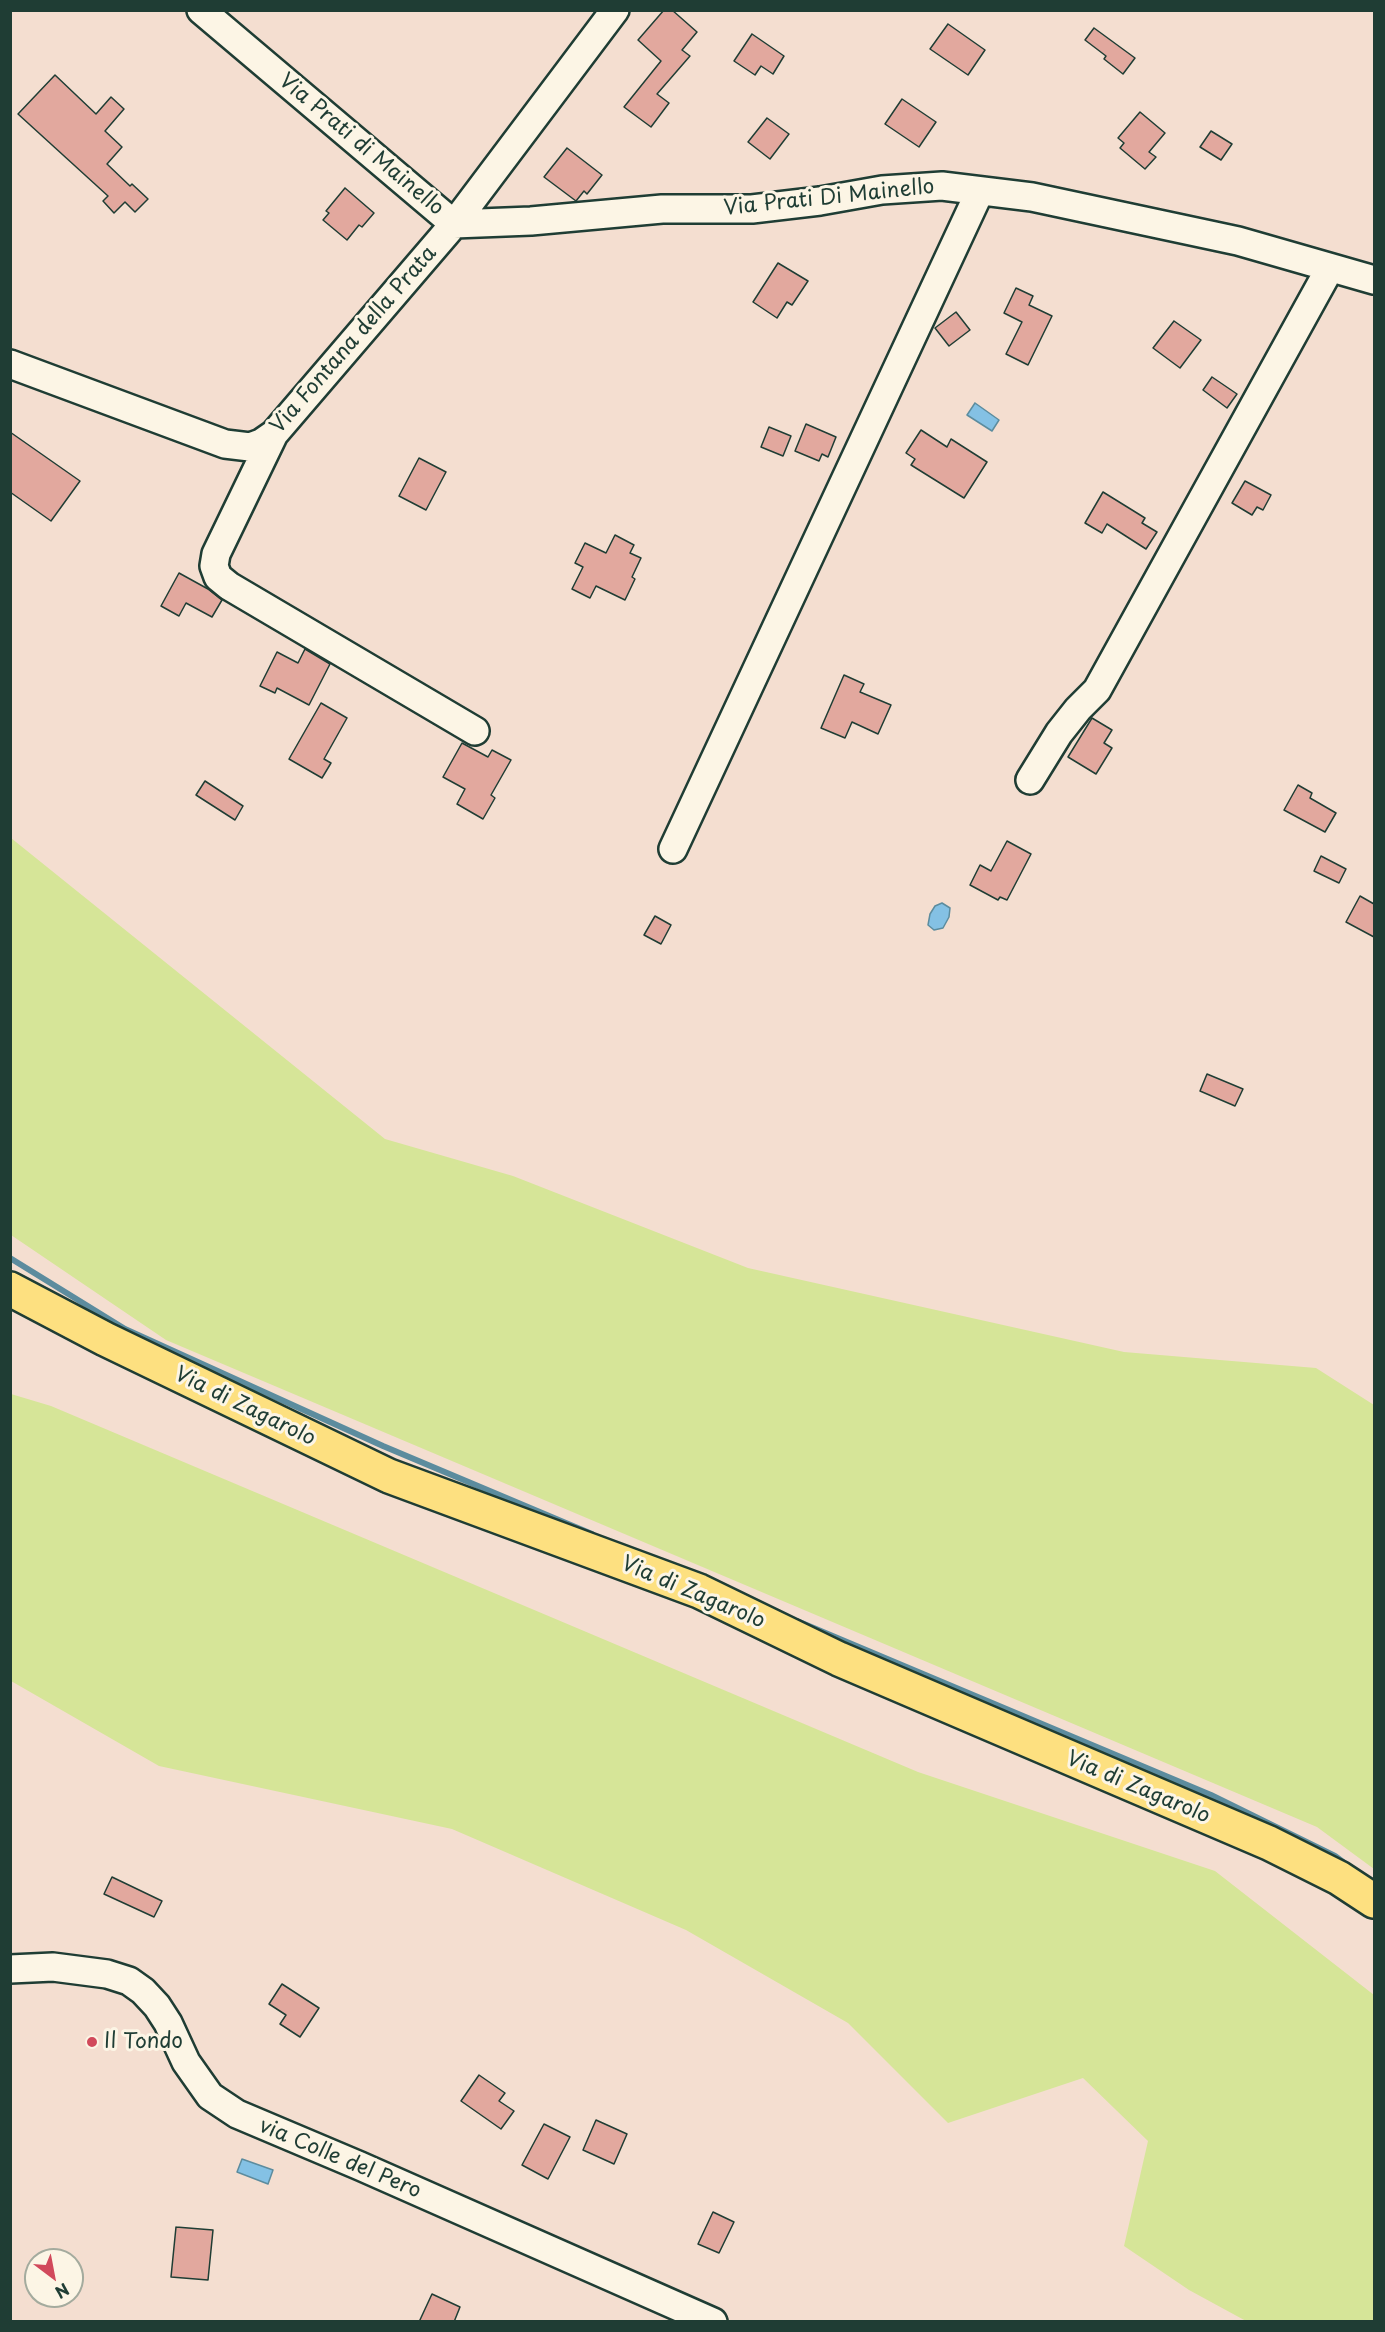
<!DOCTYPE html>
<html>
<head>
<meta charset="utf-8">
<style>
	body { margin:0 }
	#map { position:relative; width:1385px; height:2332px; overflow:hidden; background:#f4ded0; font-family:"Playpen Sans",sans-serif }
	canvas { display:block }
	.frame { position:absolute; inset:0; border:12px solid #1f3d34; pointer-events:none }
	.north { position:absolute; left:24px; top:2248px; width:60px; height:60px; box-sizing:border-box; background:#fcf5e5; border:2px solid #a4ab9e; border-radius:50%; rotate:148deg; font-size:16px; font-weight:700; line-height:24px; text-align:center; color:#1f3d34 }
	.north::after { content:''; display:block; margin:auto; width:21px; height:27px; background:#d1495b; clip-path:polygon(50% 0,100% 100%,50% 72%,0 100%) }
</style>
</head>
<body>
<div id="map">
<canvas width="1385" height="2332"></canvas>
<div class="frame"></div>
<div class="north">N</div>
</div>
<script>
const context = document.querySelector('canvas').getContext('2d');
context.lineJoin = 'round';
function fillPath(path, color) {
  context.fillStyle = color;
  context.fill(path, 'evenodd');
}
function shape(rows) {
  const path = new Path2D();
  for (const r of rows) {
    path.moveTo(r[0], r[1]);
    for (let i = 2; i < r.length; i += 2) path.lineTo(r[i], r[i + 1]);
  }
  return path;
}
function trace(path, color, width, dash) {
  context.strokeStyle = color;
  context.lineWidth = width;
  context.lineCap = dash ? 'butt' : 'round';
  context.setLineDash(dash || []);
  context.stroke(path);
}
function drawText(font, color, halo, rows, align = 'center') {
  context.font = font + ' "Playpen Sans",sans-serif';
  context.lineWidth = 6;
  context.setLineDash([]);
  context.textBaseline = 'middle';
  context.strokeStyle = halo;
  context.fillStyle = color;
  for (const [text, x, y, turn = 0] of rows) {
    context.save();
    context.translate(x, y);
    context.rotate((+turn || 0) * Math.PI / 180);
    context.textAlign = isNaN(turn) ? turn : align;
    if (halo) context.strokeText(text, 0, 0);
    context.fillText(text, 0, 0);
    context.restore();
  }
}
fillPath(shape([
	[11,838,385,1139,513,1176,748,1268,1124,1352,1316,1368,1374,1405,1374,1869,1317,1827,166,1340,11,1235],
	[11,1394,51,1406,918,1772,1215,1871,1374,1995,1374,2321,1246,2321,1189,2290,1124,2246,1148,2141,1083,2078,948,2123,848,2023,686,1930,452,1829,159,1766,11,1681]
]), '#d6e598');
const water = shape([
	[975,403,999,420,992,431,967,415,975,403],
	[942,903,950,908,949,917,943,928,934,930,928,925,930,914,935,906,942,903],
	[242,2159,273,2170,268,2184,237,2172,242,2159]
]);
fillPath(water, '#84c1e4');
trace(water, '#5c8c9e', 1.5);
trace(shape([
	[10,1258,125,1329,383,1446,592,1534],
	[797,1621,1211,1795,1335,1856,1347,1865]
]), '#5c8c9e', 6);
const building = shape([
	[664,10,672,10,697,32,682,50,690,56,657,94,669,103,651,127,624,107,661,61,638,40,664,10],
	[948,24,985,50,968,75,930,49,948,24],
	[1094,28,1135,58,1123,74,1104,59,1106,56,1085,40,1094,28],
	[752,34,784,56,773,74,761,66,755,75,734,61,752,34],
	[55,75,96,114,111,97,124,109,105,131,122,147,107,164,130,186,132,184,148,199,135,212,125,202,114,213,103,201,108,196,18,114,55,75],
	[902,99,936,122,919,147,885,124,902,99],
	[1140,112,1165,133,1149,152,1156,157,1145,169,1120,148,1124,143,1118,138,1140,112],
	[767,118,789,134,770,159,748,142,767,118],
	[1211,131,1232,144,1221,160,1200,147,1211,131],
	[567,148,602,175,587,194,584,191,576,201,544,177,567,148],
	[345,188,374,213,362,227,359,225,347,240,323,220,329,213,326,211,345,188],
	[778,263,808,281,792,305,787,302,777,318,753,302,778,263],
	[1016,288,1033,296,1029,305,1052,316,1028,365,1006,354,1022,322,1004,313,1016,288],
	[956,312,970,330,949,346,935,328,956,312],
	[1174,321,1201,340,1180,368,1153,348,1174,321],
	[1212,377,1237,394,1227,408,1203,390,1212,377],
	[806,424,836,437,828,457,822,454,819,461,795,451,806,424],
	[769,427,791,436,783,456,761,447,769,427],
	[921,430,947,447,951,439,987,462,964,498,911,465,915,459,906,453,921,430],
	[10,432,80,481,51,521,10,492,10,432],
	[419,458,446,472,426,510,399,496,419,458],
	[1245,481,1271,495,1263,510,1257,507,1252,515,1232,503,1245,481],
	[1103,492,1145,518,1142,523,1157,532,1146,549,1107,524,1102,533,1085,523,1103,492],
	[615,535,634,545,630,553,641,558,632,577,635,579,625,600,596,586,590,598,572,589,583,567,575,563,585,543,606,553,615,535],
	[179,573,208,589,222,600,212,617,186,603,179,616,161,606,179,573],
	[305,649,330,664,309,705,277,688,275,693,260,686,277,652,298,663,305,649],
	[844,675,864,684,860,692,891,705,878,734,852,722,845,738,821,728,844,675],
	[321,703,347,718,324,759,331,763,322,778,289,759,321,703],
	[1092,718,1112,730,1104,743,1112,748,1096,774,1068,757,1092,718],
	[462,743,488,757,492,750,511,760,491,795,495,798,483,819,457,804,465,789,443,777,462,743],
	[205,781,243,806,235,820,196,795,205,781],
	[1298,785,1312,793,1310,798,1336,813,1325,832,1284,810,1298,785],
	[1007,841,1031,854,1007,900,1000,897,998,900,970,885,980,865,991,871,1007,841],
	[1321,856,1346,869,1339,883,1314,871,1321,856],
	[1360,896,1374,904,1374,937,1346,922,1360,896],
	[655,916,671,925,661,944,644,935,655,916],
	[1207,1074,1243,1089,1235,1106,1200,1091,1207,1074],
	[112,1877,162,1901,154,1917,104,1894,112,1877],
	[282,1984,319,2008,300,2037,280,2024,286,2015,269,2004,282,1984],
	[479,2075,505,2093,499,2101,514,2111,501,2129,461,2101,479,2075],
	[596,2120,627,2134,614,2164,583,2150,596,2120],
	[544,2124,570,2137,548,2179,522,2165,544,2124],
	[713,2212,734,2222,719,2253,698,2244,713,2212],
	[176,2227,213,2230,208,2280,171,2277,176,2227],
	[432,2294,460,2307,454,2322,419,2322,432,2294]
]);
fillPath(building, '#e2a89e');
trace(building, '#1f3d34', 1.5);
const minor = shape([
	[201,10,454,224,615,10],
	[10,364,225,444,250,447,261,443,274,434,454,224,531,221,662,209,752,209,820,201,882,190,942,186,1032,197,1238,241,1374,280],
	[274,434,216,554,214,566,218,577,229,586,475,731],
	[1030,780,1059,733,1078,709,1097,690,1330,268],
	[673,849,980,191],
	[10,1969,53,1967,107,1974,129,1981,143,1991,157,2006,168,2023,186,2062,210,2096,237,2114,360,2166,713,2322]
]);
const major = shape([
	[10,1289,105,1339,389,1476,699,1591,839,1659,1269,1843,1339,1878,1374,1901]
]);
trace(minor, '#1f3d34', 32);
trace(major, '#1f3d34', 38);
trace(minor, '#fcf5e5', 27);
trace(major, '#fde080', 33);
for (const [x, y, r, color] of [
	[92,2042,6,"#d1495b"]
]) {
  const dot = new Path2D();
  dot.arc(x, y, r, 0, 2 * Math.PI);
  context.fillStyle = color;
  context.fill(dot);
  trace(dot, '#fcf5e5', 2);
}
drawText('21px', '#1f3d34', '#fcf5e5', [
	["Via Prati di Mainello",361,145,40],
	["Via Prati Di Mainello",829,198,-6],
	["Via Fontana della Prata",354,340,-49],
	["Via di Zagarolo",245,1407,26],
	["Via di Zagarolo",693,1593,23],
	["Via di Zagarolo",1138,1788,23],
	["via Colle del Pero",340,2159,23]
]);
drawText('21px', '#1f3d34', '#fcf5e5', [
	["Il Tondo",104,2042]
], 'left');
</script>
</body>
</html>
